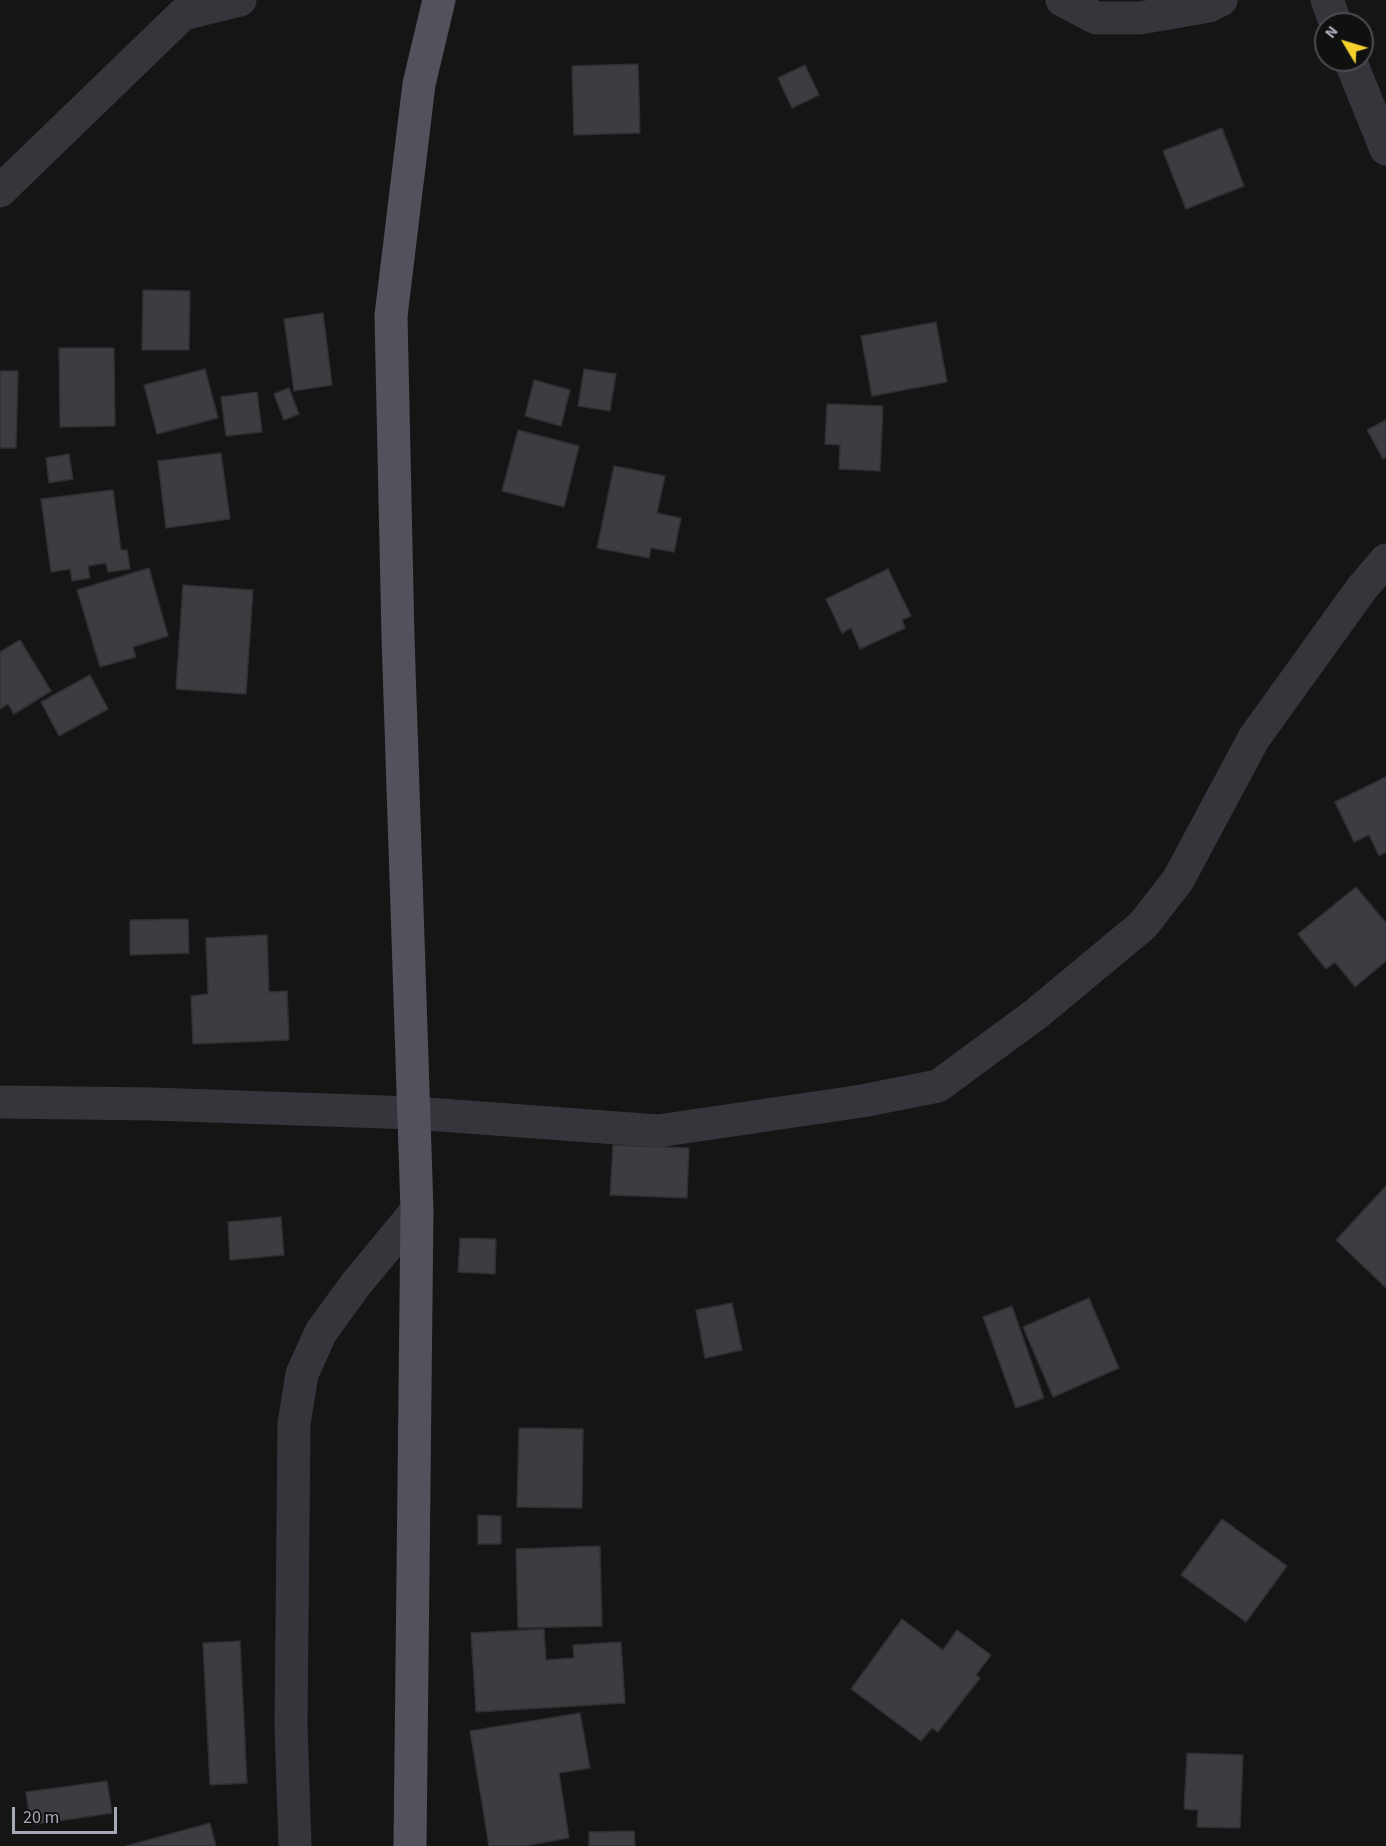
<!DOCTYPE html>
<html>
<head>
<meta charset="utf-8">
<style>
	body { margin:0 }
	#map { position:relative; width:1386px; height:1846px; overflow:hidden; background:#151516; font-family:"Source Sans 3",sans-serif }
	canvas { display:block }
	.north { position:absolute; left:1314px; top:12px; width:60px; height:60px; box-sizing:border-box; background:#101011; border:2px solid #4c4d53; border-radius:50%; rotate:308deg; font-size:16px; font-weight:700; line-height:24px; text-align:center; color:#a6a9b7 }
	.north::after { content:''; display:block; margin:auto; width:21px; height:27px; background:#f5d12e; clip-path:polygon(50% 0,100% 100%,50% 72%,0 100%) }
	.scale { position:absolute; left:12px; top:1807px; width:105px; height:27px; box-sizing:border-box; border:3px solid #a6a9b7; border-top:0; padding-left:8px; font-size:18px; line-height:21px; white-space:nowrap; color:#a6a9b7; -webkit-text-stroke:4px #101011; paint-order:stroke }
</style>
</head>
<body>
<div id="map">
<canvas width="1386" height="1846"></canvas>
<div class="north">N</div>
<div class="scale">20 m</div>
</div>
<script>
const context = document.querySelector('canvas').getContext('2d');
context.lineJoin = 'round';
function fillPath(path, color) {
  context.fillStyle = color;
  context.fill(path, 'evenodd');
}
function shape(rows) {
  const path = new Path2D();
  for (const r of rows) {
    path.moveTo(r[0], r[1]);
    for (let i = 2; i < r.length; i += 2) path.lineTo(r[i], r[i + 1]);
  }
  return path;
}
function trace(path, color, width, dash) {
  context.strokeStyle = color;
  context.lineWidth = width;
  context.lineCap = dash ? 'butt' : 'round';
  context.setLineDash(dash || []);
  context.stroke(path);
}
const building = shape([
	[638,64,640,133,574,135,572,66,638,64],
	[805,65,819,95,792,108,778,78,805,65],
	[1222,128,1244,186,1186,209,1163,151,1222,128],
	[143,290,190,291,189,350,142,350,143,290],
	[323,313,332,385,294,391,284,319,323,313],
	[936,322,947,382,872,396,861,336,936,322],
	[59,348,114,348,115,426,60,427,59,348],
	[205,369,218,418,157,434,144,385,205,369],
	[584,369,616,374,610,411,578,406,584,369],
	[0,371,18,371,16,448,0,448,0,371],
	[534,380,570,390,561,426,525,416,534,380],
	[289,388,299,414,284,420,274,394,289,388],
	[257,392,262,432,226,436,221,397,257,392],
	[827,404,883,406,880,471,839,469,840,445,825,444,827,404],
	[1386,420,1386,457,1383,459,1367,430,1386,420],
	[518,430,579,446,564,507,502,491,518,430],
	[221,453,230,519,166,528,158,461,221,453],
	[69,454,73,479,49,483,46,458,69,454],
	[614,466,665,476,657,513,681,518,674,552,651,548,649,558,597,548,614,466],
	[113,490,121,550,127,550,130,569,108,572,106,563,88,566,90,578,72,581,70,569,51,572,41,499,113,490],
	[149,568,168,636,133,647,136,657,100,667,77,590,149,568],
	[888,569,911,616,902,620,905,628,860,649,851,628,842,633,826,599,888,569],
	[183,585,253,590,246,694,176,689,183,585],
	[20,640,51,691,14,714,8,704,0,709,0,652,20,640],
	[90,675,108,709,59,736,41,702,90,675],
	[1386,777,1386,852,1379,856,1369,835,1354,842,1335,802,1386,777],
	[1356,887,1386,923,1386,961,1355,987,1335,962,1326,969,1298,934,1356,887],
	[188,919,189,953,130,955,130,920,188,919],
	[267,935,269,992,287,991,289,1040,193,1044,191,996,208,994,206,938,267,935],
	[613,1145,689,1148,687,1198,610,1195,613,1145],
	[1386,1186,1386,1288,1336,1240,1386,1186],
	[281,1217,284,1255,230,1260,228,1222,281,1217],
	[460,1238,496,1239,495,1274,458,1272,460,1238],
	[1089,1298,1119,1368,1053,1397,1023,1327,1089,1298],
	[732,1303,742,1350,705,1358,696,1310,732,1303],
	[1012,1306,1044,1398,1016,1408,983,1317,1012,1306],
	[519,1428,583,1429,582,1508,517,1507,519,1428],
	[478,1515,501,1516,501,1544,478,1544,478,1515],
	[1222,1519,1287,1566,1246,1622,1181,1575,1222,1519],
	[600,1546,602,1626,518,1628,516,1549,600,1546],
	[902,1619,943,1650,957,1630,991,1655,976,1675,980,1678,938,1732,932,1728,921,1741,851,1689,902,1619],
	[544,1629,546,1660,574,1658,573,1645,621,1642,625,1703,476,1712,471,1633,544,1629],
	[240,1641,247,1783,210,1785,203,1643,240,1641],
	[580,1713,590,1768,559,1773,569,1838,524,1846,489,1846,470,1731,580,1713],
	[1187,1753,1243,1755,1240,1828,1197,1827,1198,1810,1184,1809,1187,1753],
	[107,1781,112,1813,31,1825,26,1792,107,1781],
	[210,1823,216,1846,126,1846,210,1823],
	[634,1831,635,1846,589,1846,589,1832,634,1831]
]);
fillPath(building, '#3c3d41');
trace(building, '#2f2e33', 1.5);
trace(shape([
	[1062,0,1096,18,1140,18,1209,6,1221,0],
	[1327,0,1336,24],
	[1350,60,1386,149],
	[0,191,183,14,240,0],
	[0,1102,153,1104,414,1113,658,1131,862,1101,938,1086,1036,1014,1143,925,1178,880,1254,738,1362,588,1386,560],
	[295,1846,291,1725,294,1424,302,1374,321,1332,356,1284,417,1210]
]), '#35353c', 33);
trace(shape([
	[410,1846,417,1210,398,637,391,316,419,84,439,0]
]), '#51525b', 33);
</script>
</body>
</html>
